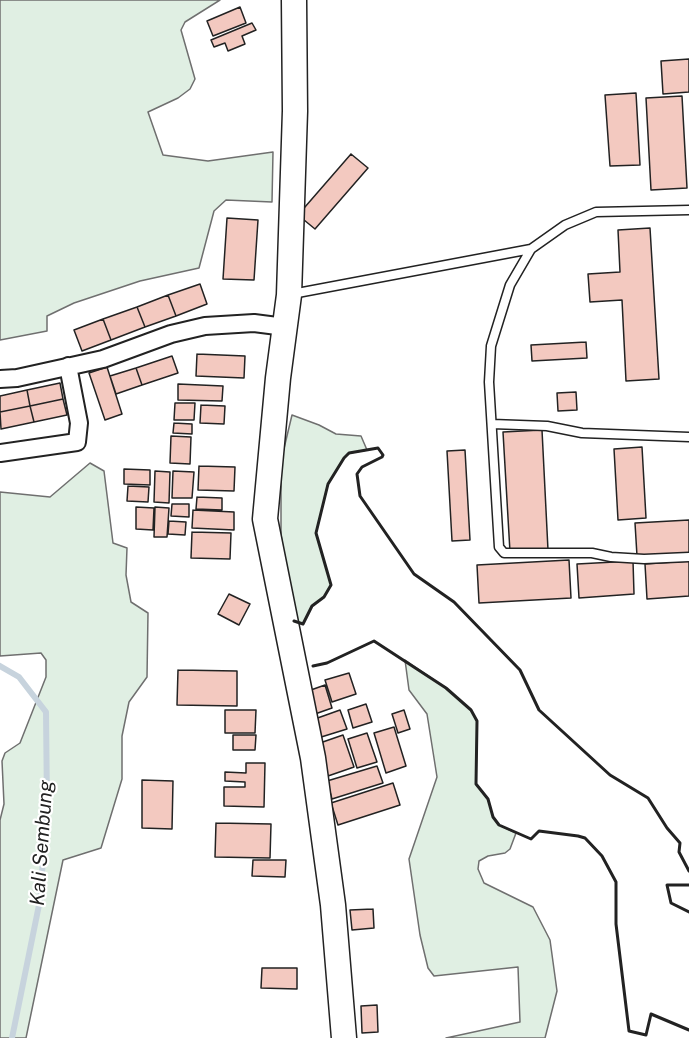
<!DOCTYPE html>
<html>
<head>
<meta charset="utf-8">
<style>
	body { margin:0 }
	canvas { display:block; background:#fff }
</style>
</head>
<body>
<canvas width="689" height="1038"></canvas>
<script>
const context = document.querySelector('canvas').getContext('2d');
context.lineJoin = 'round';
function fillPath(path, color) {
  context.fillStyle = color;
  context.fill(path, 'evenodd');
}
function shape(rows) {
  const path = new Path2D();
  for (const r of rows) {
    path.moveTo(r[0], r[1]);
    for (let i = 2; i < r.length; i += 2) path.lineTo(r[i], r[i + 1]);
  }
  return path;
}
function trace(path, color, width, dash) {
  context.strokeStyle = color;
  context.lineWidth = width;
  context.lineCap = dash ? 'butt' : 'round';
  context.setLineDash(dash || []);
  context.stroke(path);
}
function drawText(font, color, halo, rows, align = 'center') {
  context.font = font + ' "Public Sans",sans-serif';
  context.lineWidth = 4.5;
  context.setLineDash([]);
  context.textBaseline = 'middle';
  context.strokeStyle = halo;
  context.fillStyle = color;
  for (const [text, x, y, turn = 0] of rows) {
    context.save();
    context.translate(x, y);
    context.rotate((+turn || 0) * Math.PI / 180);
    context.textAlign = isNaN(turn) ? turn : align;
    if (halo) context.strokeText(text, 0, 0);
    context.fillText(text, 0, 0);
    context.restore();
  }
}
const green = shape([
	[0,0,220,0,185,22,181,30,195,79,190,89,178,98,148,112,163,155,208,161,273,152,272,202,226,200,214,211,199,268,140,281,74,303,47,316,47,331,0,340,0,0],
	[292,415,319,425,336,434,361,436,367,450,350,453,344,458,328,484,316,533,331,585,324,597,312,606,303,624,289,619,291,600,281,535,281,461,292,415],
	[90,463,104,471,113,543,127,548,126,575,131,602,148,613,147,677,129,702,122,736,122,779,101,848,63,860,26,1038,0,1038,0,820,4,804,2,761,5,753,20,743,46,677,46,660,41,653,0,656,0,492,50,497,90,463],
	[405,660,446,688,471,710,477,721,476,784,488,799,493,817,499,825,516,833,510,849,505,853,488,856,479,861,478,869,484,883,533,907,550,940,557,991,545,1038,446,1038,520,1022,518,967,434,976,428,968,420,935,409,859,437,777,427,714,409,690,405,660]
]);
fillPath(green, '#e0efe3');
trace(green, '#6f6f6f', 1.5);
trace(shape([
	[0,666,19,677,46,712,47,806,40,900,12,1038]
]), '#c7d3dd', 6);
const building = shape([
	[240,7,246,23,213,36,207,21,240,7],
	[252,23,256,30,242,36,245,44,228,51,225,43,214,47,211,40,252,23],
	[689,59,689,92,663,94,661,61,689,59],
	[636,93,640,165,610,166,605,95,636,93],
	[682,96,687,188,651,190,646,98,682,96],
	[351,154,368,168,315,229,298,215,351,154],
	[227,218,258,220,254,280,223,279,227,218],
	[650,228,659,379,626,381,622,300,590,302,588,274,620,272,618,230,650,228],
	[200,284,207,304,176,316,168,295,200,284],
	[168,295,176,316,145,327,137,307,168,295],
	[137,307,145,327,111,340,103,319,137,307],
	[103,319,111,340,82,351,74,330,103,319],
	[586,342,587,358,532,361,531,345,586,342],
	[197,354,245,356,244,378,196,376,197,354],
	[172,356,178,373,142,385,136,368,172,356],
	[107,367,122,414,105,420,89,373,107,367],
	[136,368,142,385,116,394,110,376,136,368],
	[60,383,63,399,30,406,27,390,60,383],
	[178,384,223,386,222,401,178,400,178,384],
	[27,390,30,406,0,412,0,396,27,390],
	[576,392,577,410,558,411,557,393,576,392],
	[63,399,67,415,34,422,30,406,63,399],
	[175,403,195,403,194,420,174,420,175,403],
	[201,405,225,406,224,424,200,423,201,405],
	[30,406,34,422,1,429,0,412,30,406],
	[174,423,192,424,192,434,173,433,174,423],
	[542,430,548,550,510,552,503,432,542,430],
	[171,436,191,437,190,464,170,463,171,436],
	[642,447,646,518,618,520,614,449,642,447],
	[465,450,470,540,452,541,447,451,465,450],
	[199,466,235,467,234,491,198,490,199,466],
	[124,469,150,470,150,485,124,484,124,469],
	[155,471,170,472,169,503,154,502,155,471],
	[173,471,194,472,192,498,172,498,173,471],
	[128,486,149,487,148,502,127,501,128,486],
	[197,497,222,498,222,510,196,509,197,497],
	[172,504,189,504,189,517,171,516,172,504],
	[136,507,154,508,153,530,136,529,136,507],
	[155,507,169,508,167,537,154,537,155,507],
	[193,510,234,512,234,530,192,528,193,510],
	[689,520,689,553,637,556,635,523,689,520],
	[169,521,186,522,185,535,168,534,169,521],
	[192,532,231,533,230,559,191,558,192,532],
	[569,560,571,598,479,603,477,565,569,560],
	[633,561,634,594,579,598,577,564,633,561],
	[689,561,689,596,647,599,645,564,689,561],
	[229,594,250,604,239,625,218,614,229,594],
	[178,670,237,671,237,706,177,705,178,670],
	[349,673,356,694,332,702,325,680,349,673],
	[325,685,332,708,315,714,308,691,325,685],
	[366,704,372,722,353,728,348,710,366,704],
	[225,710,256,710,255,733,225,733,225,710],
	[340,710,347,729,318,738,312,720,340,710],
	[404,710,410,729,398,733,392,714,404,710],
	[394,727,406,766,386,773,374,733,394,727],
	[367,733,377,762,357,768,348,739,367,733],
	[233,735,256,735,255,750,233,750,233,735],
	[343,735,354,767,328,776,317,744,343,735],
	[246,763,265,763,264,807,224,806,224,787,245,787,245,782,225,781,225,772,246,773,246,763],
	[377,766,383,783,332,799,327,781,377,766],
	[142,780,173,781,172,829,142,828,142,780],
	[393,783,400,805,338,825,331,803,393,783],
	[216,823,271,824,270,858,215,857,216,823],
	[253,860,286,860,285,877,252,876,253,860],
	[373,909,374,928,352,930,350,910,373,909],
	[262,968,297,968,297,989,261,988,262,968],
	[377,1005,378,1032,362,1033,361,1006,377,1005]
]);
fillPath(building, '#f3c9c0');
trace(building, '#222', 1.5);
const lane = shape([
	[531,249,510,285,491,346,489,382,499,547,504,553,592,553,611,557,644,559,689,557],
	[292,294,531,249,565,225,596,212,689,210],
	[492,424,547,426,582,433,689,437]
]);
const street = shape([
	[0,379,17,378,103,359,171,334,205,326,254,323,285,327],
	[0,453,77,442,79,423,68,366]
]);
const secondary = shape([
	[294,0,295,111,289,295,278,378,265,519,313,758,333,905,344,1038]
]);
trace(lane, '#222', 11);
trace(street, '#222', 20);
trace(secondary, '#222', 27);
trace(lane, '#fff', 8);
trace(street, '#fff', 16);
trace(secondary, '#fff', 24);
trace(shape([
	[294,621,303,624,312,606,324,597,331,585,316,533,328,484,344,458,349,453,378,448,383,455,382,457,362,467,357,474,360,496,414,574,454,602,520,670,539,710,610,775,648,798,667,828,680,843,679,852,689,871],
	[313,666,327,663,374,641,446,688,471,710,477,721,476,784,488,799,493,817,499,825,531,839,539,831,578,836,585,838,602,856,616,882,616,924,629,1031,646,1035,651,1014,689,1030],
	[689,885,667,885,671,903,689,912]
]), '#222', 3);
drawText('italic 20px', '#222', '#fff', [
	["Kali Sembung",42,843,-86]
]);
</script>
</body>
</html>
